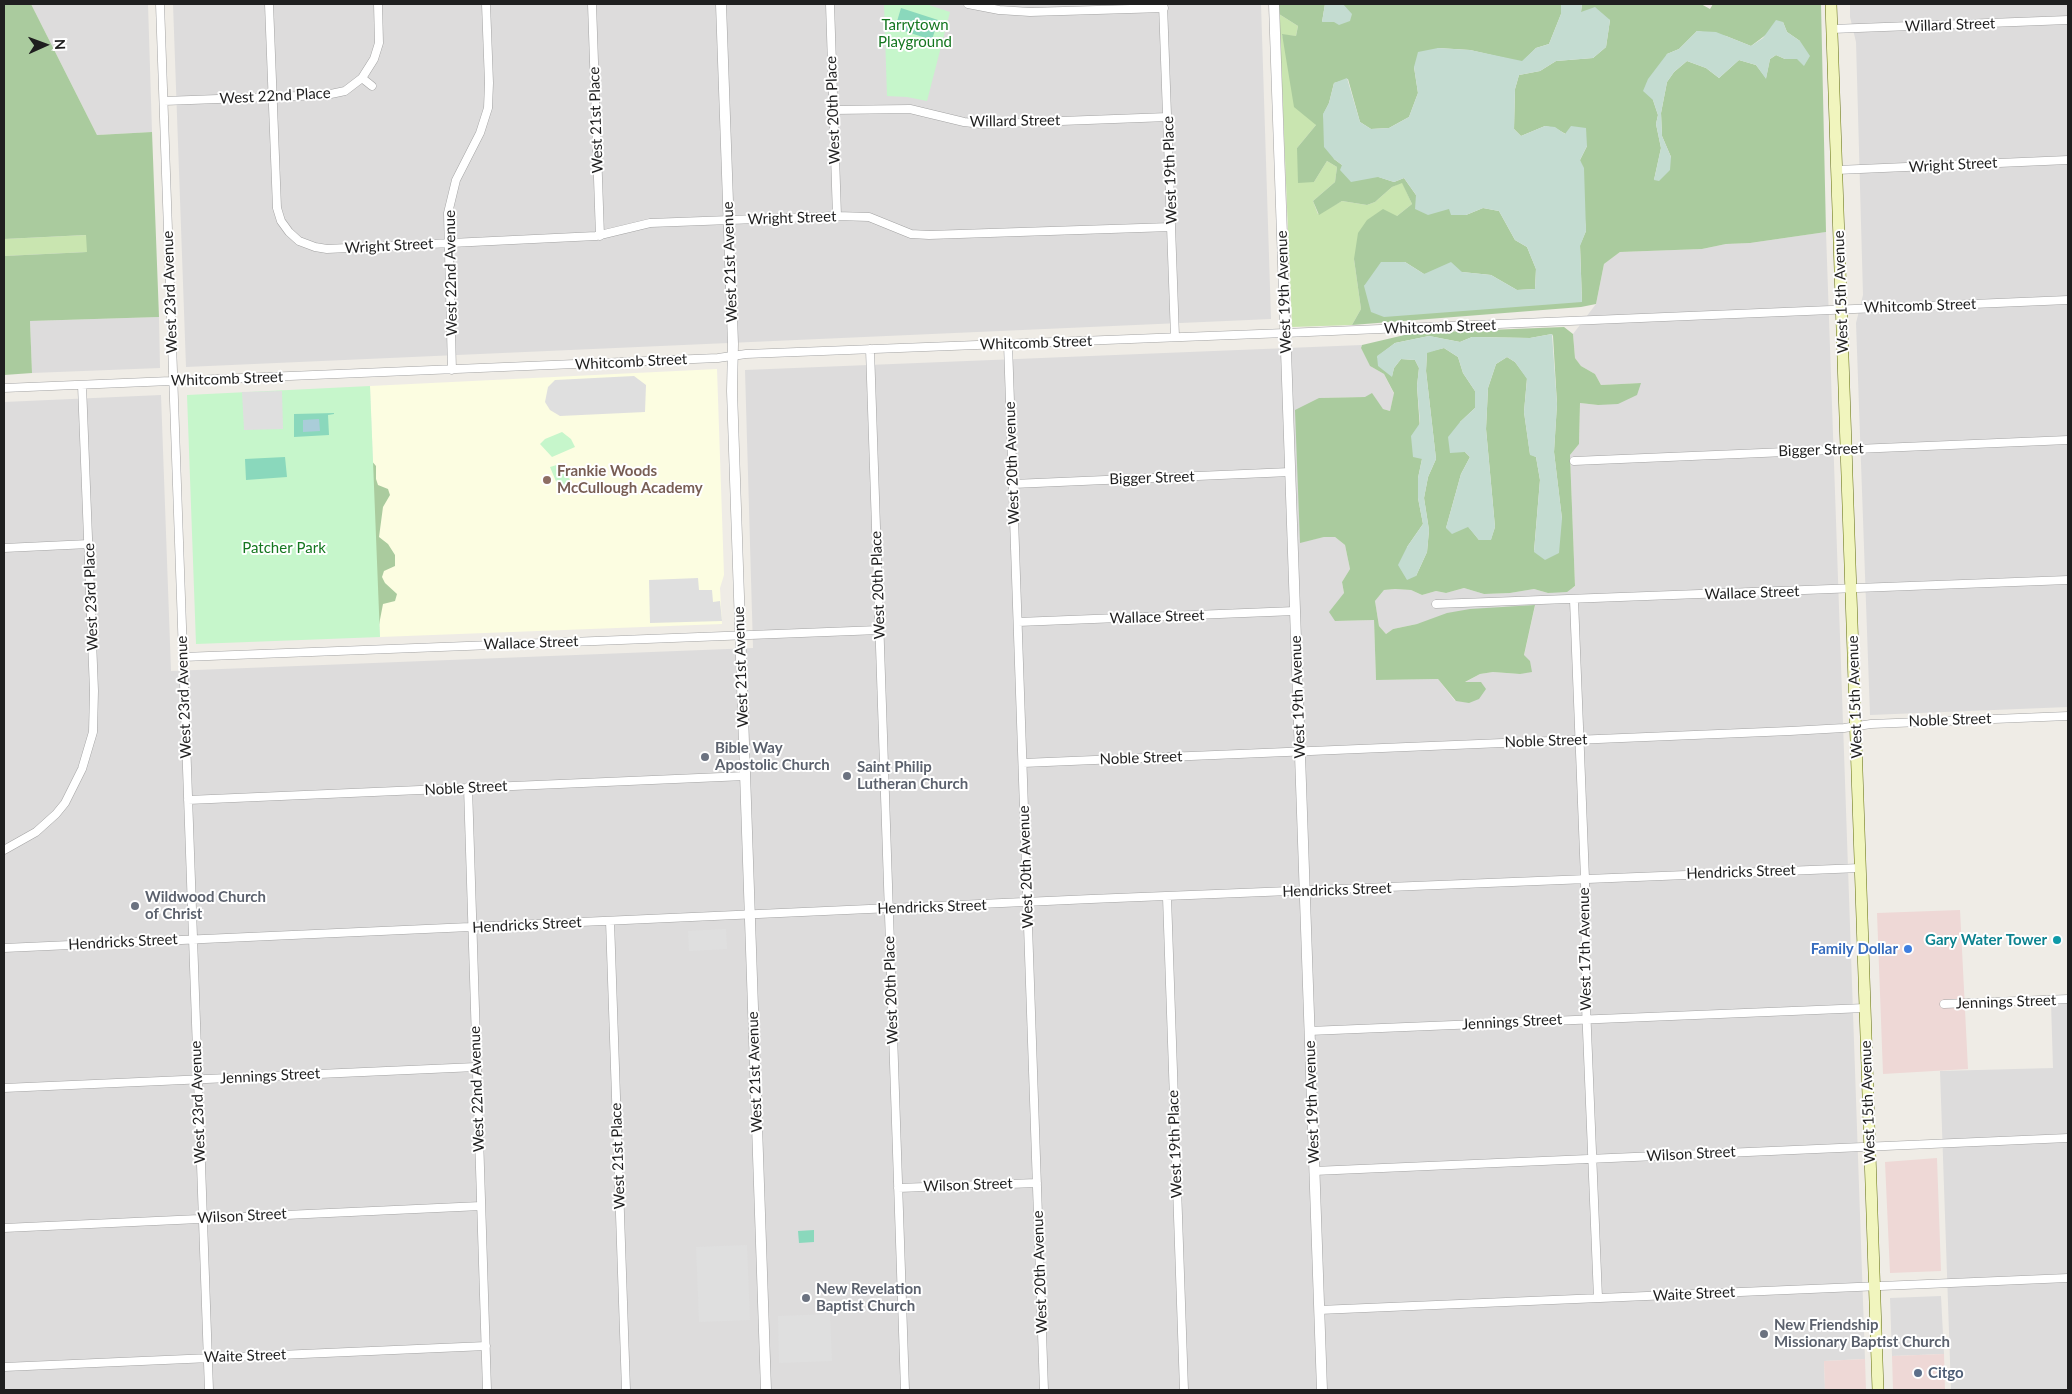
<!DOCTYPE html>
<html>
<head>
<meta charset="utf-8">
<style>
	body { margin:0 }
	#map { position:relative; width:2072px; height:1394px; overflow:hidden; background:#efece6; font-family:Lato,sans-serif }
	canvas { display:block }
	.frame { position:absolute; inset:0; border:5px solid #1f1f1f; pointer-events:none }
	.north { position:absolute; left:20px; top:20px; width:50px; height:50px; -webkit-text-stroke:4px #fff; paint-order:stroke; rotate:88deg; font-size:14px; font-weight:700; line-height:20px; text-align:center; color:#1f1f1f }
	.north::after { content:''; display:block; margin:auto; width:18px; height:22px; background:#1f1f1f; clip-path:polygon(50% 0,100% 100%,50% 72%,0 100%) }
</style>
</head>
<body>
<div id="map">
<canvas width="2072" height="1394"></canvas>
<div class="frame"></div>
<div class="north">N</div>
</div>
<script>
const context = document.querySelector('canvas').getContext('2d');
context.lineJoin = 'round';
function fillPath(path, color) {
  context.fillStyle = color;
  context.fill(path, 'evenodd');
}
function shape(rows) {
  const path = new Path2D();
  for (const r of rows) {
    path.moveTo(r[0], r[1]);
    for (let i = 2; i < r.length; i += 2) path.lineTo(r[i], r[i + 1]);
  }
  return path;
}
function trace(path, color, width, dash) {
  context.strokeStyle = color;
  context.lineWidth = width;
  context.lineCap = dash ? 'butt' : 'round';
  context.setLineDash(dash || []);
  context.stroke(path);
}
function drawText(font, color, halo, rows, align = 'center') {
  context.font = font + ' Lato,sans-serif';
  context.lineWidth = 4;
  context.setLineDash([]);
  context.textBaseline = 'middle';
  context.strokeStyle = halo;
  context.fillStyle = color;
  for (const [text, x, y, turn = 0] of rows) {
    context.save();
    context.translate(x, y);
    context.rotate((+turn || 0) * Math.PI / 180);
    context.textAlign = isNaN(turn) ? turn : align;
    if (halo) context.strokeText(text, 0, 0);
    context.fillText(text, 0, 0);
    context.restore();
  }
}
fillPath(shape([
	[31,4,148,4,152,132,97,135],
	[173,4,1261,4,1271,319,186,367],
	[1850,4,2068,4,2068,707,1870,715,1856,323,1863,295,1856,42,1850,17],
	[1826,232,1865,1359,1824,1361,1825,1390,4,1390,4,402,161,395,171,671,753,648,745,370,1362,345,1361,348,1370,366,1384,374,1394,394,1390,411,1383,409,1365,397,1319,398,1301,542,1324,537,1335,537,1345,545,1350,569,1342,582,1344,593,1335,621,1374,620,1376,680,1438,679,1455,701,1464,683,1480,674,1493,672,1520,674,1535,606,1417,624,1393,629,1386,634,1379,626,1375,601,1384,590,1395,589,1411,590,1422,595,1436,591,1446,593,1464,588,1484,594,1510,593,1534,589,1548,593,1575,587,1570,455,1579,444,1580,403,1598,405,1641,383,1601,385,1595,374,1581,366,1575,358,1573,334,1596,304,1604,264,1620,252,1702,249,1726,244,1750,243],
	[159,317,160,368,32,373,30,321],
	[2051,1003,2068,1003,2068,1390,1951,1390,1940,1071,2053,1068],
	[1941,1296,1944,1354,1892,1356,1890,1298]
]), '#dddcdc');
fillPath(shape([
	[1960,910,1968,1069,1883,1074,1877,913],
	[1937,1158,1941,1271,1890,1273,1885,1162],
	[1944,1354,1945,1390,1893,1390,1892,1356],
	[1865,1359,1866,1390,1825,1390,1824,1361]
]), '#eed8d6');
fillPath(shape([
	[717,369,724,575,720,588,722,624,380,637,370,386]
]), '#fcfde1');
fillPath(shape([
	[1279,14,1298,26,1296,36,1282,35,1316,125,1297,148,1314,182,1327,161,1337,167,1335,182,1313,201,1318,214,1342,201,1367,205,1375,202,1392,187,1402,182,1412,204,1397,216,1354,259,1361,309,1352,325,1292,327],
	[87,235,87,252,4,256,4,239]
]), '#c9e5b0');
fillPath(shape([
	[4,4,31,4,97,135,152,132,159,317,30,321,32,373,4,375,4,256,87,252,86,235,4,239],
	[1279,4,1325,4,1322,22,1343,4,1561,4,1561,14,1549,44,1536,48,1522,62,1470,50,1438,48,1414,67,1418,93,1409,117,1389,128,1371,129,1360,122,1348,79,1334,83,1329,103,1323,115,1334,159,1342,165,1394,182,1404,178,1416,195,1466,215,1483,208,1499,211,1515,240,1527,247,1536,269,1535,289,1517,290,1491,275,1462,272,1424,274,1405,262,1364,286,1582,302,1580,245,1586,231,1580,160,1587,146,1555,128,1545,126,1521,136,1514,129,1515,89,1519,75,1540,71,1556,61,1593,58,1606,47,1610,20,1581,12,1582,4,1701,4,1710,9,1713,4,1821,4,1826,232,1750,243,1726,244,1702,249,1620,252,1604,264,1596,304,1581,307,1352,325,1361,309,1354,259,1358,233,1367,220,1383,209,1397,216,1412,204,1402,183,1392,187,1375,202,1367,205,1342,201,1319,215,1313,201,1335,182,1337,167,1327,161,1314,182,1298,183,1297,148,1316,125,1294,107,1282,34,1296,36,1298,26,1279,14],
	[1783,22,1787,32,1800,41,1797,59,1785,59,1776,55,1770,59,1766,78,1756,65,1739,60,1719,78,1706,68,1687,61,1674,72,1667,82,1661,113,1662,136,1671,157,1654,180,1661,148,1656,124,1658,115,1653,100,1667,54,1679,49,1697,31,1726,36,1751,46],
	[1564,327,1573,334,1575,358,1581,366,1595,374,1601,385,1641,383,1637,395,1618,404,1598,405,1580,403,1579,444,1570,455,1575,586,1567,592,1548,593,1534,589,1510,593,1484,594,1464,588,1446,593,1436,591,1422,595,1411,590,1395,589,1384,590,1375,601,1379,626,1386,634,1393,629,1417,624,1447,613,1470,609,1535,605,1524,655,1530,661,1532,672,1520,674,1493,672,1480,674,1465,682,1481,682,1486,689,1479,699,1469,703,1456,701,1438,679,1376,680,1374,620,1335,621,1329,612,1344,593,1342,582,1350,569,1345,545,1335,537,1324,537,1300,543,1295,410,1319,398,1365,397,1372,393,1383,409,1390,411,1394,393,1384,374,1370,366,1361,348,1362,345,1413,333],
	[1552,334,1553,336,1557,404,1554,452,1562,519,1534,551,1540,480,1536,457,1530,454,1524,412,1527,378,1515,362,1507,357,1496,364,1488,388,1486,429,1495,527,1491,539,1479,540,1468,526,1446,528,1461,474,1470,457,1465,452,1460,422,1475,408,1475,391,1463,373,1458,357,1444,348,1427,352,1426,371,1436,459,1428,477,1424,498,1429,530,1427,552,1416,576,1407,547,1423,524,1418,498,1418,478,1422,459,1417,386,1419,368,1415,360,1401,359,1394,368,1392,376,1377,357,1395,343,1429,336,1460,342,1472,337,1530,338],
	[370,459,376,466,376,479,378,485,388,489,390,495,383,507,379,537,388,544,395,555,395,566,384,571,382,577,385,583,397,594,395,601,383,604,377,635]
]), '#aacb9e');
fillPath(shape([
	[1325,4,1343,4,1352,14,1350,21,1339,25,1334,22,1322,22],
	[1561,4,1582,4,1581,12,1595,7,1610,20,1606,47,1593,58,1556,61,1540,71,1519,75,1515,89,1514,129,1521,136,1545,126,1555,127,1565,134,1571,126,1586,128,1587,146,1580,160,1584,168,1586,231,1580,246,1582,302,1384,317,1371,312,1364,286,1381,262,1405,262,1424,274,1451,262,1462,272,1491,275,1517,290,1535,289,1536,269,1527,247,1515,240,1499,211,1483,208,1466,215,1451,215,1449,209,1428,215,1415,209,1416,195,1404,178,1394,182,1378,177,1351,182,1340,170,1342,165,1334,159,1324,147,1323,114,1329,103,1334,83,1347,78,1360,122,1371,129,1389,128,1409,117,1418,93,1414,67,1418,52,1438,48,1470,50,1522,61,1536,48,1549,44,1561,14],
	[1776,20,1783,22,1787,32,1800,41,1810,56,1804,66,1797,59,1785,59,1776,55,1770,59,1766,79,1756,65,1739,60,1719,78,1706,68,1687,61,1674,72,1667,82,1661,113,1662,136,1671,157,1670,170,1659,181,1654,180,1661,148,1656,124,1658,115,1653,100,1643,91,1648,79,1667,54,1679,49,1697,31,1716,32,1751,46,1763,38],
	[1552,334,1557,404,1554,452,1562,519,1559,553,1545,560,1534,552,1540,480,1536,457,1530,455,1524,412,1527,379,1515,362,1507,357,1496,364,1488,388,1486,429,1495,527,1491,540,1479,540,1468,527,1452,534,1446,528,1461,474,1470,457,1465,452,1450,453,1448,437,1460,422,1475,408,1475,391,1463,373,1458,357,1444,348,1427,353,1426,371,1436,459,1428,477,1424,498,1429,530,1427,552,1416,576,1407,580,1398,565,1407,547,1423,524,1418,498,1418,478,1422,459,1413,457,1411,436,1420,423,1417,386,1419,368,1415,360,1401,359,1394,368,1392,377,1378,366,1377,356,1395,343,1429,336,1460,342,1472,337,1530,338]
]), '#c4dcd1');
fillPath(shape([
	[884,4,926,4,950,12,927,101,907,97,887,96],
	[370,386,380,637,196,644,187,395],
	[562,432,571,439,575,447,552,457,540,444,545,439],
	[563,463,572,485,560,491,550,467]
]), '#c6f6cb');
fillPath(shape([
	[901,8,938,20,932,40,895,28],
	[334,413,334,414,328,415,329,435,294,437,294,414],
	[285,457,287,477,246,480,245,459],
	[814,1230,814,1242,799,1243,798,1231]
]), '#8ad8bc');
fillPath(shape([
	[634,376,646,385,645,412,560,416,550,410,545,402,548,387,555,380],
	[282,391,283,429,244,430,242,392],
	[698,578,699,590,712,590,713,602,720,601,722,621,650,623,649,580],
	[726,929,727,949,689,951,688,931],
	[747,1245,750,1320,699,1322,696,1247],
	[830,1314,832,1361,779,1363,778,1316]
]), '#dfdfdf');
fillPath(shape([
	[319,419,320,431,303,432,303,420]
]), '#aacdd9');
const minor = shape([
	[160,4,209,1390],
	[269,4,277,208,281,221,289,232,299,241,315,247,327,249,596,236,650,223,837,216,869,217,911,234,929,235,1171,227],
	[592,4,600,236],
	[830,4,837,216],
	[968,4,999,10,1030,12,1164,8],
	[1163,4,1175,337],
	[1832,29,2068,20],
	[362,78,372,86],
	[164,101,326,95,345,91,362,78,374,59,379,43,378,4],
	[833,110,910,109,964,122,981,124,1168,117],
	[1837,170,2068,160],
	[1008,344,1044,1390],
	[870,349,905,1390],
	[452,370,448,213,456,180,480,133,488,108,489,83,486,4],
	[4,388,718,358,746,354,1285,333,2068,300],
	[1574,461,2068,440],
	[1013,484,1290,472],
	[4,548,89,544],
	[1574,600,1585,879,1586,1006,1598,1298],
	[1436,604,2068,580],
	[1018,622,1295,611],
	[183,657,879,630],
	[1023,763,1790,731,1844,728,1871,724,2068,716],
	[468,787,487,1390],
	[188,800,745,776],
	[4,850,36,832,56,814,65,803,82,769,93,732,94,691,82,385],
	[1167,897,1184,1390],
	[610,921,626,1390],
	[4,948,1091,899,1860,868],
	[1944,1004,2068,999],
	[1309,1031,1865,1008],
	[4,1088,476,1067],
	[1314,1171,2068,1138],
	[898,1188,1037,1183],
	[4,1228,481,1206],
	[1319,1310,2068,1278],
	[4,1367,486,1346]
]);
const tertiary = shape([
	[721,4,733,344,732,391,766,1390],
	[1274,4,1322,1390]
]);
const secondary = shape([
	[1831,4,1878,1390]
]);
trace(minor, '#a3a3a3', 9);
trace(tertiary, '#a3a3a3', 11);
trace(secondary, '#626f0d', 12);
trace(minor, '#fff', 8);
trace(tertiary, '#fff', 10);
trace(secondary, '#f1f5be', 11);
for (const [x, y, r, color] of [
	[547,480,5,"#8d6e63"],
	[705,757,5,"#6b7280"],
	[847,776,5,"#6b7280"],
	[135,906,5,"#6b7280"],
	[2057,940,5,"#0f9aa8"],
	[1908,949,5,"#3f7fe0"],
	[806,1298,5,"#6b7280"],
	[1764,1334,5,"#6b7280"],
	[1918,1373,5,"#5c6f8a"]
]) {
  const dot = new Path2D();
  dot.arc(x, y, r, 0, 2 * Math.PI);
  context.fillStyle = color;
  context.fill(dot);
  trace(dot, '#fff', 2);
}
drawText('15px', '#14761f', '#fff', [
	["Tarrytown",915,25],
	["Playground",915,42],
	["Patcher Park",284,548]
]);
drawText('15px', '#1f1f1f', '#fff', [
	["Willard Street",1950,25,-2],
	["West 22nd Place",275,96,-3],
	["West 20th Place",833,110,-92],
	["West 21st Place",596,120,-92],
	["Willard Street",1015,121,-1],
	["Wright Street",1953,165,-3],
	["West 19th Place",1170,170,-92],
	["Wright Street",792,218,-2],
	["Wright Street",389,246,-3],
	["West 21st Avenue",730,262,-92],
	["West 22nd Avenue",451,273,-91],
	["West 23rd Avenue",170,292,-92],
	["West 19th Avenue",1284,292,-92],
	["West 15th Avenue",1841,292,-92],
	["Whitcomb Street",1920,306,-2],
	["Whitcomb Street",1440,327,-2],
	["Whitcomb Street",1036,343,-2],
	["Whitcomb Street",631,362,-3],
	["Whitcomb Street",227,379,-2],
	["Bigger Street",1821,450,-2],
	["West 20th Avenue",1012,463,-92],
	["Bigger Street",1152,478,-2],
	["West 20th Place",878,585,-92],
	["Wallace Street",1752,593,-2],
	["West 23rd Place",91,597,-92],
	["Wallace Street",1157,617,-2],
	["Wallace Street",531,643,-2],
	["West 21st Avenue",741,667,-92],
	["West 23rd Avenue",184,697,-92],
	["West 19th Avenue",1298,697,-92],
	["West 15th Avenue",1855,697,-92],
	["Noble Street",1950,720,-2],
	["Noble Street",1546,741,-2],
	["Noble Street",1141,758,-2],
	["Noble Street",466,788,-3],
	["West 20th Avenue",1026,867,-92],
	["Hendricks Street",1741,872,-2],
	["Hendricks Street",1337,890,-2],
	["Hendricks Street",932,907,-2],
	["Hendricks Street",527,925,-3],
	["Hendricks Street",123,942,-3],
	["West 17th Avenue",1585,949,-91],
	["West 20th Place",891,990,-92],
	["Jennings Street",2006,1002,-2],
	["Jennings Street",1512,1022,-3],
	["West 21st Avenue",755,1072,-92],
	["Jennings Street",270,1076,-3],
	["West 22nd Avenue",477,1089,-92],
	["West 23rd Avenue",198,1102,-92],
	["West 19th Avenue",1312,1102,-92],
	["West 15th Avenue",1868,1102,-92],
	["West 19th Place",1175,1144,-92],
	["Wilson Street",1691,1154,-3],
	["West 21st Place",618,1156,-92],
	["Wilson Street",968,1185,-2],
	["Wilson Street",242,1216,-3],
	["West 20th Avenue",1040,1272,-92],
	["Waite Street",1694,1294,-3],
	["Waite Street",245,1356,-2]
]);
drawText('bold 15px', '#785e54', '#fff', [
	["Frankie Woods",557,471],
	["McCullough Academy",557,488]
], 'left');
drawText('bold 15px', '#5b616d', '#fff', [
	["Bible Way",715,748],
	["Apostolic Church",715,765],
	["Saint Philip",857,767],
	["Lutheran Church",857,784],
	["Wildwood Church",145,897],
	["of Christ",145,914],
	["New Revelation",816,1289],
	["Baptist Church",816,1306],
	["New Friendship",1774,1325],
	["Missionary Baptist Church",1774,1342]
], 'left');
drawText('bold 15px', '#0d838f', '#fff', [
	["Gary Water Tower",2047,940]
], 'right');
drawText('bold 15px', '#366cbe', '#fff', [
	["Family Dollar",1898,949]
], 'right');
drawText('bold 15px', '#4e5e75', '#fff', [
	["Citgo",1928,1373]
], 'left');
</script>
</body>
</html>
